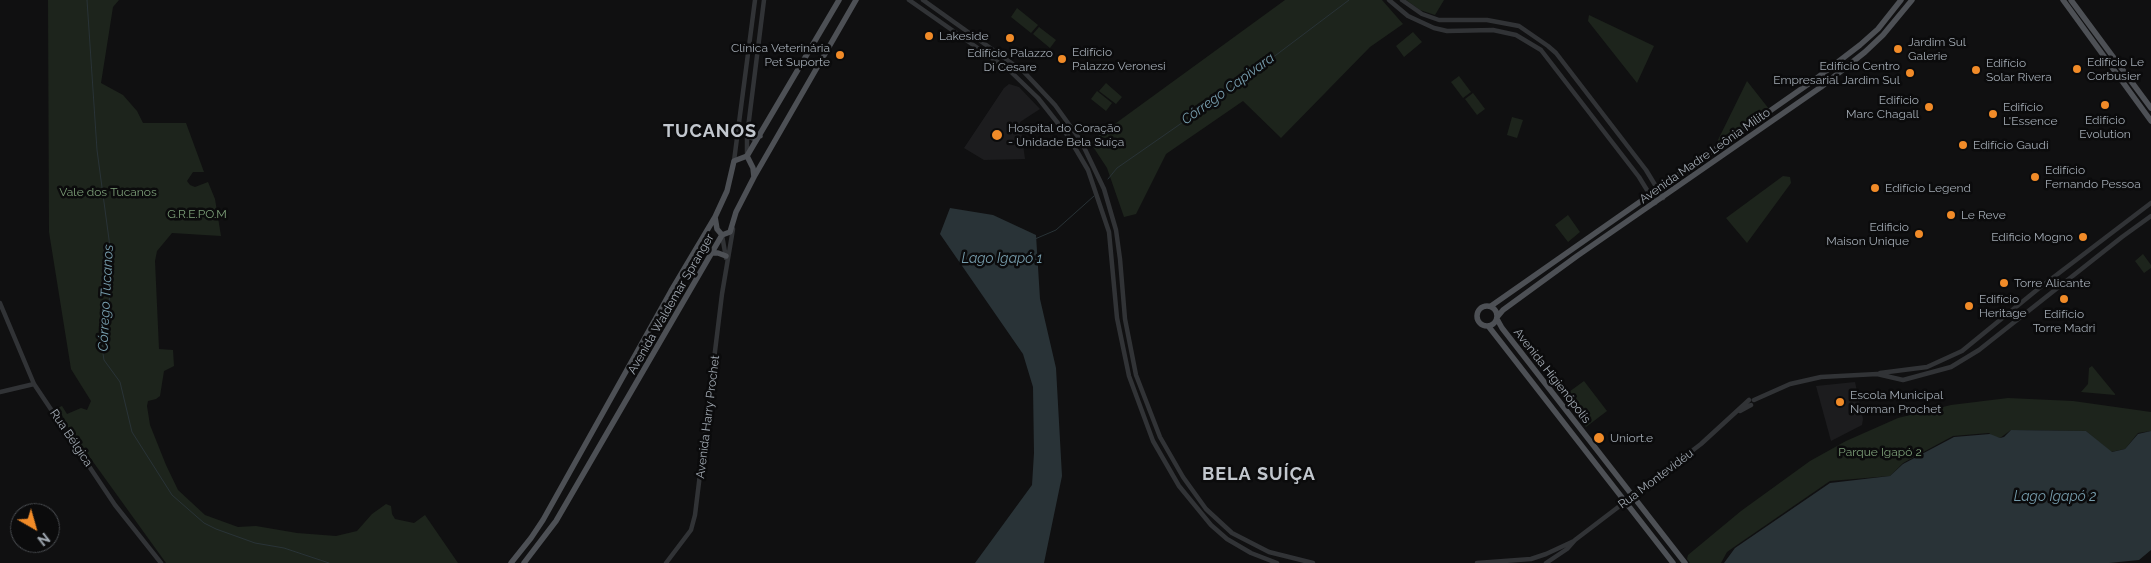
<!DOCTYPE html>
<html>
<head>
<meta charset="utf-8">
<style>
	body { margin:0 }
	#map { position:relative; width:2151px; height:563px; overflow:hidden; background:#101011; font-family:Raleway,sans-serif }
	canvas { display:block }
	.north { position:absolute; left:10px; top:503px; width:50px; height:50px; box-sizing:border-box; background:#0b0b0c; border:1px solid #474a4e; border-radius:50%; rotate:142deg; font-size:14px; font-weight:700; line-height:20px; text-align:center; color:#a1a9b2 }
	.north::after { content:''; display:block; margin:auto; width:18px; height:22px; background:#f18b28; clip-path:polygon(50% 0,100% 100%,50% 72%,0 100%) }
</style>
</head>
<body>
<div id="map">
<canvas width="2151" height="563"></canvas>
<div class="north">N</div>
</div>
<script>
const context = document.querySelector('canvas').getContext('2d');
context.lineJoin = 'round';
function fillPath(path, color) {
  context.fillStyle = color;
  context.fill(path, 'evenodd');
}
function shape(rows) {
  const path = new Path2D();
  for (const r of rows) {
    if (r.length === 3) {
      path.moveTo(r[0] + r[2], r[1]);
      path.arc(r[0], r[1], r[2], 0, 2 * Math.PI);
      continue;
    }
    path.moveTo(r[0], r[1]);
    for (let i = 2; i < r.length; i += 2) path.lineTo(r[i], r[i + 1]);
  }
  return path;
}
function trace(path, color, width, dash) {
  context.strokeStyle = color;
  context.lineWidth = width;
  context.lineCap = dash ? 'butt' : 'round';
  context.setLineDash(dash || []);
  context.stroke(path);
}
function drawText(font, color, halo, rows, align = 'center') {
  context.font = font + ' Raleway,sans-serif';
  context.lineWidth = 5;
  context.setLineDash([]);
  context.textBaseline = 'middle';
  context.strokeStyle = halo;
  context.fillStyle = color;
  for (const [text, x, y, turn = 0] of rows) {
    context.save();
    context.translate(x, y);
    context.rotate((+turn || 0) * Math.PI / 180);
    context.textAlign = isNaN(turn) ? turn : align;
    if (halo) context.strokeText(text, 0, 0);
    context.fillText(text, 0, 0);
    context.restore();
  }
}
fillPath(shape([
	[1009,84,1019,87,1040,109,1020,122,1025,159,984,160,964,148,1004,88],
	[1855,382,1863,419,1862,425,1831,441,1816,386]
]), '#1c1c1e');
fillPath(shape([
	[48,0,119,0,113,7,101,83,123,95,137,111,143,123,186,123,204,172,193,172,187,181,190,185,195,187,208,182,215,199,221,236,172,233,157,251,155,261,159,349,173,350,174,366,164,371,160,396,156,399,148,401,147,406,150,425,166,465,178,490,205,515,238,527,256,526,297,533,336,536,357,531,372,514,386,504,391,506,392,514,395,519,414,523,425,515,458,563,166,563,55,409,62,406,67,414,81,408,87,410,91,401,71,369,49,232],
	[1285,0,1382,0,1403,24,1370,47,1281,138,1243,101,1166,154,1136,214,1124,217,1107,168,1090,142],
	[1406,0,1444,0,1435,15,1420,10],
	[1017,8,1038,25,1031,33,1011,17],
	[1589,15,1654,46,1637,83,1588,21],
	[1039,27,1056,40,1050,48,1033,34],
	[1413,32,1422,42,1404,57,1396,46],
	[1459,76,1471,92,1463,98,1451,82],
	[1747,81,1769,109,1719,144,1717,142],
	[1106,83,1122,97,1116,104,1099,91],
	[1097,91,1112,103,1106,111,1091,99],
	[1473,93,1485,109,1477,115,1465,99],
	[1512,117,1523,120,1517,138,1507,135],
	[1783,176,1790,177,1791,183,1747,243,1726,218],
	[1568,215,1580,232,1568,242,1555,225],
	[2143,254,2151,265,2151,268,2144,273,2135,261],
	[2092,366,2115,394,2115,395,2081,392,2088,384,2089,368],
	[1584,381,1607,411,1586,427,1562,397],
	[2008,398,2073,401,2151,412,2151,431,2138,433,2125,449,2111,452,2086,431,2011,430,2000,438,1994,437,1989,433,1953,436,1903,463,1890,476,1830,481,1734,547,1727,552,1721,563,1690,563,1687,559,1688,555,1741,511,1810,461,1846,441,1898,418,1951,405]
]), '#1d241c');
fillPath(shape([
	[950,208,993,215,1036,235,1040,299,1056,368,1062,476,1044,563,975,563,1032,485,1034,453,1033,387,1023,354,940,234],
	[2011,430,2086,431,2112,452,2125,449,2138,434,2151,431,2151,550,2139,560,2109,563,1724,563,1735,548,1830,483,1890,476,1903,464,1954,437,1990,434,2000,438,2004,437]
]), '#293337');
trace(shape([
	[87,0,97,150,110,247,111,276,108,320,107,334,102,347,104,360,120,382,132,432,172,495,204,523,216,529,255,543,284,548,329,563],
	[1108,179,1117,168,1235,86,1349,0],
	[1035,239,1056,230,1094,196]
]), '#293337', 1);
trace(shape([
	[909,0,1009,70,1038,98,1068,136,1088,170,1109,232,1117,318,1129,376,1153,441,1179,486,1211,525,1227,539,1251,553,1277,563],
	[923,0,1024,72,1055,105,1081,141,1104,189,1116,230,1120,259,1125,319,1136,375,1160,437,1183,477,1206,509,1232,533,1269,552,1313,563],
	[1389,0,1408,16,1434,28,1447,31,1493,30,1516,35,1541,50,1639,177,1655,203],
	[1402,0,1422,14,1439,20,1487,20,1519,26,1548,46,1556,53,1646,170,1663,198],
	[747,155,747,136,764,0],
	[734,161,755,0],
	[722,235,726,258],
	[0,303,34,384,115,505,161,563],
	[1880,373,1927,367,1962,351,2038,289,2151,203],
	[0,392,34,384],
	[1754,400,1790,384,1821,377,1877,374,1903,380,1951,367,1979,350,2122,237,2151,216],
	[1740,411,1751,405],
	[666,563,691,530,695,515,722,294,733,229],
	[1477,563,1531,559,1546,554,1574,541],
	[1546,563,1567,549,1575,540,1701,444,1749,400]
]), '#313336', 4.5);
trace(shape([
	[2063,0,2151,121],
	[2071,0,2151,108],
	[747,136,754,138,760,136],
	[747,156,753,168,754,177],
	[715,217,717,229,722,235],
	[711,253,718,253,726,256],
	[1487,316,10],
	[1491,306,1817,78,1860,45,1878,29,1901,0],
	[1498,316,1503,310,1577,256,1821,87,1865,52,1883,35,1912,0],
	[1497,319,1502,328,1685,563],
	[1489,327,1673,563],
	[511,563,531,538,543,520,671,291,715,217,727,191,734,161,747,156,839,0],
	[524,563,556,521,722,235,730,232,736,212,754,177,856,0]
]), '#4d5055', 5.5);
for (const [x, y, r, color] of [
	[929,36,5,"#f18b28"],
	[1010,38,5,"#f18b28"],
	[1898,49,5,"#f18b28"],
	[840,55,5,"#f18b28"],
	[1062,59,5,"#f18b28"],
	[2077,69,5,"#f18b28"],
	[1976,70,5,"#f18b28"],
	[1910,73,5,"#f18b28"],
	[2105,105,5,"#f18b28"],
	[1929,107,5,"#f18b28"],
	[1993,114,5,"#f18b28"],
	[997,135,6,"#f18b28"],
	[1963,145,5,"#f18b28"],
	[2035,177,5,"#f18b28"],
	[1875,188,5,"#f18b28"],
	[1951,215,5,"#f18b28"],
	[1919,234,5,"#f18b28"],
	[2083,237,5,"#f18b28"],
	[2004,283,5,"#f18b28"],
	[2064,299,5,"#f18b28"],
	[1969,306,5,"#f18b28"],
	[1840,402,5,"#f18b28"],
	[1599,438,6,"#f18b28"]
]) {
  const dot = new Path2D();
  dot.arc(x, y, r, 0, 2 * Math.PI);
  context.fillStyle = color;
  context.fill(dot);
  trace(dot, '#0b0b0c', 2);
}
drawText('12px', '#a1a9b2', '#0b0b0c', [
	["Lakeside",939,36],
	["Jardim Sul",1908,42],
	["Galerie",1908,56],
	["Clínica Veterinária",830,48,"right"],
	["Pet Suporte",830,62,"right"],
	["Edifício",1072,52],
	["Palazzo Veronesi",1072,66],
	["Edifício Palazzo",1010,53,"center"],
	["Di Cesare",1010,67,"center"],
	["Edifício Le",2087,62],
	["Corbusier",2087,76],
	["Edifício",1986,63],
	["Solar Rivera",1986,77],
	["Edifício Centro",1900,66,"right"],
	["Empresarial Jardim Sul",1900,80,"right"],
	["Edifício",1919,100,"right"],
	["Marc Chagall",1919,114,"right"],
	["Edifício",2003,107],
	["L'Essence",2003,121],
	["Edifício",2105,120,"center"],
	["Evolution",2105,134,"center"],
	["Hospital do Coração",1008,128],
	["- Unidade Bela Suíça",1008,142],
	["Edifício Gaudi",1973,145],
	["Edifício",2045,170],
	["Fernando Pessoa",2045,184],
	["Edifício Legend",1885,188],
	["Le Reve",1961,215],
	["Edificio",1909,227,"right"],
	["Maison Unique",1909,241,"right"],
	["Edificio Mogno",2073,237,"right"],
	["Torre Alicante",2014,283],
	["Edifício",1979,299],
	["Heritage",1979,313],
	["Edifício",2064,314,"center"],
	["Torre Madri",2064,328,"center"],
	["Escola Municipal",1850,395],
	["Norman Prochet",1850,409],
	["Uniort.e",1610,438]
], 'left');
drawText('12px', '#a1a9b2', '#0b0b0c', [
	["Avenida Madre Leônia Milito",1705,156,-35],
	["Avenida Waldemar Spranger",671,304,-60],
	["Avenida Higienópolis",1552,376,52],
	["Avenida Harry Prochet",708,417,-83],
	["Rua Bélgica",71,438,56],
	["Rua Montevidéu",1656,479,-37]
]);
drawText('12px', '#7c9e78', '#0b0b0c', [
	["Vale dos Tucanos",108,192],
	["G.R.E.PO.M",197,214],
	["Parque Igapó 2",1880,452]
]);
drawText('italic 14px', '#779eae', '#0b0b0c', [
	["Córrego Capivara",1228,89,-36],
	["Lago Igapó 1",1002,259],
	["Córrego Tucanos",106,298,-87],
	["Lago Igapó 2",2055,497]
]);
context.letterSpacing = '1px';
drawText('bold 18px', '#c2c7ce', '#0b0b0c', [
	["TUCANOS",710,132],
	["BELA SUÍÇA",1259,475]
]);
context.letterSpacing = '0px';
</script>
</body>
</html>
